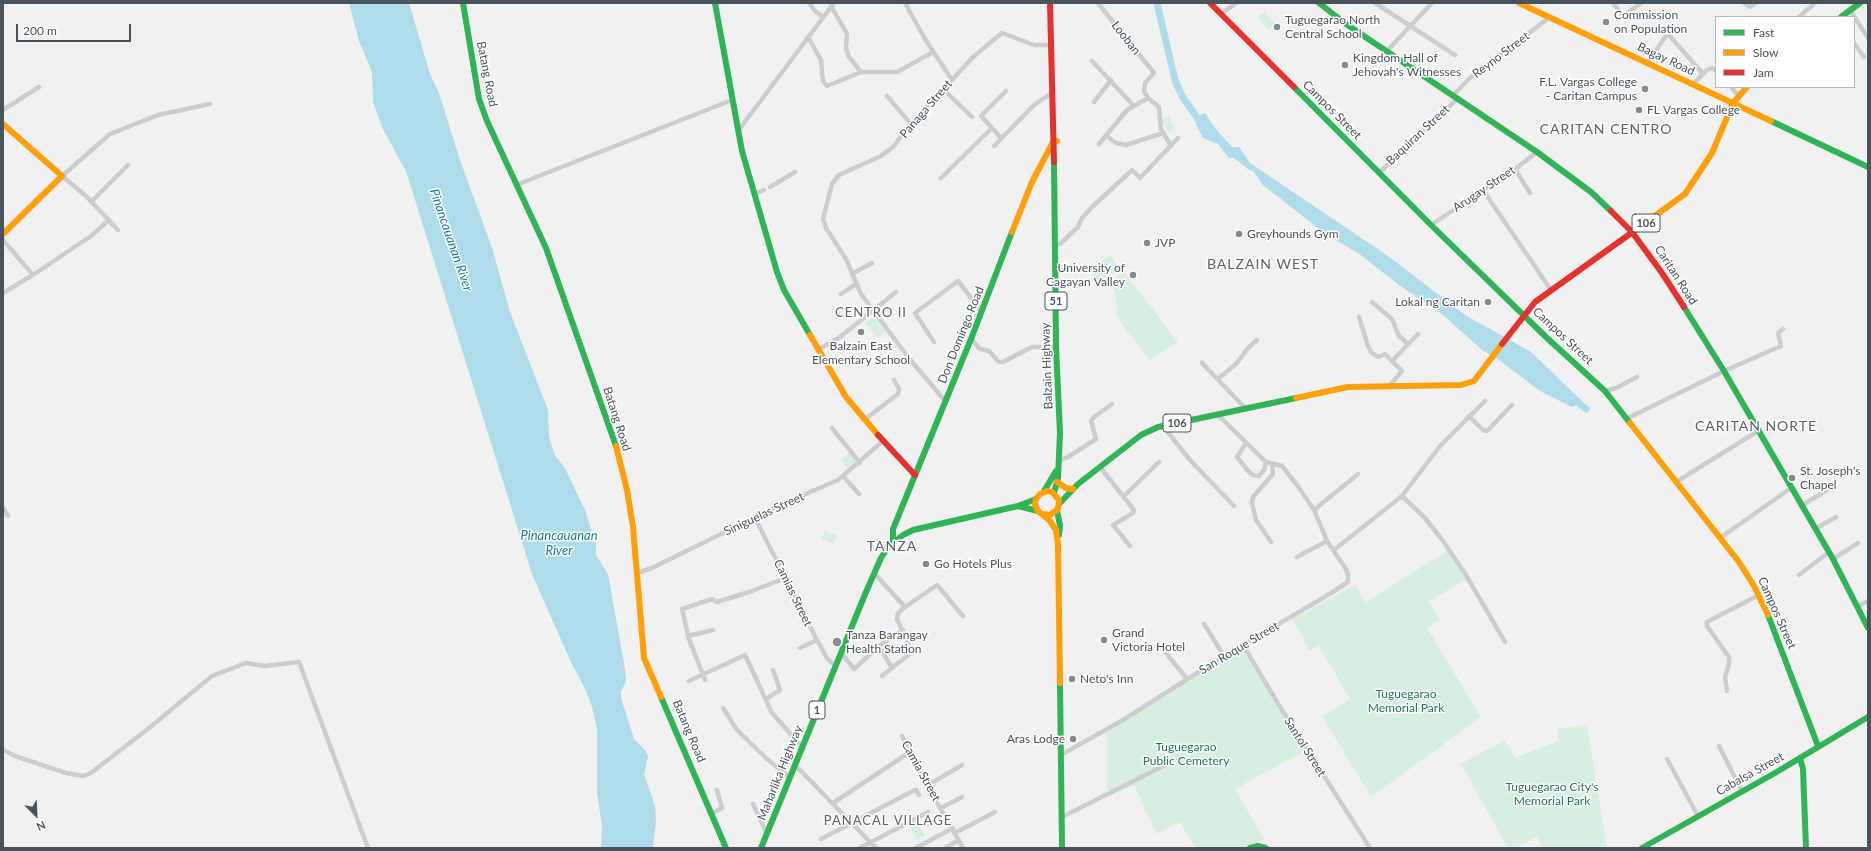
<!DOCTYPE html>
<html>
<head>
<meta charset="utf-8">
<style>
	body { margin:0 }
	#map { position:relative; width:1871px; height:851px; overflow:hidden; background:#f1f1f1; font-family:Lato,sans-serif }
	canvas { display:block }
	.frame { position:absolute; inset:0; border:4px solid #49535c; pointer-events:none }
	.legend { position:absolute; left:1715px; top:16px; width:140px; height:72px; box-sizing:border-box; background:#fff; border:1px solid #b6babe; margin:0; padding:5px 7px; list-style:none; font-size:12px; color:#49535c }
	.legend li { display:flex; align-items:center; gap:8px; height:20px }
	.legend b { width:20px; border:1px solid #b6babe }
	.north { position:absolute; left:16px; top:795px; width:40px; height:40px; -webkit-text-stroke:3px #fff; paint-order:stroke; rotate:156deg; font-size:11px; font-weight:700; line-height:16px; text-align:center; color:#49535c }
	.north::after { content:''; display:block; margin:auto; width:14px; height:18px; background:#49535c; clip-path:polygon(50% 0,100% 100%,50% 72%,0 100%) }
	.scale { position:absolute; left:16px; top:24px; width:115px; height:18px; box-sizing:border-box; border:2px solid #49535c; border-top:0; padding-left:5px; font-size:12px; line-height:14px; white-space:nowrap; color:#49535c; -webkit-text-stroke:3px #fff; paint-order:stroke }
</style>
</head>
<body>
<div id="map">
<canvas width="1871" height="851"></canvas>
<div class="frame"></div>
<ul class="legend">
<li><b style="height:5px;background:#30b455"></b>Fast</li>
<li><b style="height:5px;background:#ff9f0a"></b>Slow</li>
<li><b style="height:5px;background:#e5322d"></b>Jam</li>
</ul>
<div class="north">N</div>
<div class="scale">200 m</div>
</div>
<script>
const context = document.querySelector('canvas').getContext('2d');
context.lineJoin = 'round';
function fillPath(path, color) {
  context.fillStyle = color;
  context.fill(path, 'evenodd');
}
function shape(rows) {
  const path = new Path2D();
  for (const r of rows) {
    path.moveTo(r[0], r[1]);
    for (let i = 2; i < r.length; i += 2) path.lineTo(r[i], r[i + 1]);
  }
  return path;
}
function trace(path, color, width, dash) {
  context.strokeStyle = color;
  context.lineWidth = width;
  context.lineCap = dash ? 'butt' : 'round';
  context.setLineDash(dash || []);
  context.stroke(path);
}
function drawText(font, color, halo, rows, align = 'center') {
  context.font = font + ' Lato,sans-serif';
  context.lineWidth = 3;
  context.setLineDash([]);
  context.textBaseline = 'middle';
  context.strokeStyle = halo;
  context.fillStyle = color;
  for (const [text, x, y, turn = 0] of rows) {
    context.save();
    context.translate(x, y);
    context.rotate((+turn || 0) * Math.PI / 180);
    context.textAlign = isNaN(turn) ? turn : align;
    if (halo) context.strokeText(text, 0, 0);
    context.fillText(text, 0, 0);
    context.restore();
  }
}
fillPath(shape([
	[1265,12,1275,25,1268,30,1258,17],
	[1168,116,1175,129,1169,133,1161,120],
	[1110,255,1120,268,1099,284,1088,270],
	[1123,271,1178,342,1149,360,1116,315,1118,312,1113,286,1115,279],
	[873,316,886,331,878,338,865,323],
	[850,452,857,460,848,469,841,460],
	[825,531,837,536,833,544,822,538],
	[1447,551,1467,579,1429,601,1439,620,1427,628,1481,717,1371,797,1322,716,1350,699,1319,646,1309,651,1293,619,1355,585,1366,602],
	[1242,648,1305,751,1235,789,1264,839,1247,848,1195,848,1180,822,1156,834,1134,785,1110,796,1107,787,1107,732],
	[1587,725,1607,848,1542,848,1537,837,1514,848,1508,848,1461,764,1505,740,1515,758,1558,741,1557,729],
	[916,820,925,836,916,840,908,824]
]), '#d7efe0');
fillPath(shape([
	[349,3,409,3,430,74,439,93,459,157,492,248,510,312,548,410,549,437,555,456,565,468,585,510,596,544,596,555,608,574,625,669,626,681,621,692,621,698,634,739,646,751,648,757,644,774,655,806,656,820,653,848,601,848,602,826,597,792,597,729,592,707,586,691,569,658,532,574,406,171,383,129,373,102,372,72,359,41],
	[1205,113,1215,128,1232,147,1239,147,1250,163,1388,256,1465,315,1531,352,1583,402,1572,407,1540,391,1499,360,1482,350,1442,314,1399,285,1358,253,1324,233,1263,185,1253,171,1249,170,1234,158,1229,158,1218,144,1203,138,1196,124,1200,115]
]), '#aedcea');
trace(shape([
	[1157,3,1175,80,1182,96,1198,119,1205,125],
	[1572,398,1586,409]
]), '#aedcea', 7);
trace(shape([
	[809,3,815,11,823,17],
	[905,3,925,39,952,80],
	[1098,3,1154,73,1145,83,1144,91,1148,98,1159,107,1161,129,1171,146],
	[1375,3,1455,55],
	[1613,3,1623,16,1641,3],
	[1744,3,1750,7,1756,3],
	[831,6,847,34,846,48,849,57,861,72],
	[1850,10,1868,38],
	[1221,14,1236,3],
	[1799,17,1815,3],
	[808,37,821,60,823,81,827,86,861,72,897,72,933,52],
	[1854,43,1864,57],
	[1387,51,1432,3],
	[1092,61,1134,106],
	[1648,63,1665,37,1669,35,1703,74],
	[1693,84,1707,70,1712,68,1716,71],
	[1731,87,1738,95],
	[943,89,972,117],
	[1453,95,1470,78,1550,17],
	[887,96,911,124],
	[1094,102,1111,80],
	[3,110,39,87],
	[738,131,834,3],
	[1107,136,1116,143,1126,145,1163,133],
	[1001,138,981,116,1006,91],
	[1099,144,1127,110,1148,98],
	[994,146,1034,105,1053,92],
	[1515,169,1530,193],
	[1379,173,1458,98],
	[941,178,992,128],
	[516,185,732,100],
	[770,187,795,172],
	[1483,190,1551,290],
	[754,194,764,190],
	[92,201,128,165],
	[1431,225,1515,169,1537,152],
	[118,230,86,196,62,176,110,134,158,115,210,104],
	[3,240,33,275],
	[1056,244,1060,244,1078,227,1082,218,1092,207,1132,170,1140,178,1178,138],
	[852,274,872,263],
	[3,293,33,275,91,236,109,220],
	[841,294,856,284],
	[1372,302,1392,319,1399,336,1408,344],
	[1359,317,1368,346,1371,352,1378,357,1385,354,1402,371,1390,385],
	[971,339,980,349,989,351,999,362,1003,362,1032,347,1056,347],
	[934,342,915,313,958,281,982,312],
	[818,350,840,337,896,292],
	[1392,361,1418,334],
	[1202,363,1246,409],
	[1218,379,1237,363,1248,348,1257,340],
	[1605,391,1616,388,1637,377],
	[946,402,908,357,861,294,846,259,826,228,823,219,832,184,839,175,881,156,893,147,906,130,952,80,973,57,1002,33,1034,45,1052,45],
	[1469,416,1483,430,1487,431,1512,405],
	[1626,419,1724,371,1781,346,1778,333,1783,329],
	[864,420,898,394,899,389,894,380],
	[1163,426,1190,460,1234,506],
	[832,428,860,463],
	[1246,443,1237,457,1249,472,1253,475,1259,476,1264,470,1266,462],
	[1058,461,1068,457,1096,439,1091,421,1094,417,1112,404],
	[1100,467,1134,510,1133,513,1113,525,1130,546],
	[843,476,859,494],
	[1676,482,1758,431],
	[1124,496,1159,462],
	[1402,496,1425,518,1443,541,1466,575,1505,642],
	[1801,506,1832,487],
	[3,508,8,516],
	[1314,510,1358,474],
	[755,518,817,640,827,658,835,666],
	[1815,529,1836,517],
	[1720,538,1791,488],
	[1271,542,1256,520,1252,503,1253,497,1273,474,1272,464],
	[1334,550,1402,496,1440,446,1485,401],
	[1297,557,1327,541],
	[1833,559,1858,543],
	[637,573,652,568,776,507,838,480,883,441],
	[874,573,905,607],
	[1799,575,1829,552],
	[1858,606,1868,601],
	[1204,624,1224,656],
	[688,636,713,630],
	[1243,645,1277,702,1370,848],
	[879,646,892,668],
	[800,648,817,640],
	[1162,648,1187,679],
	[841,653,854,669,879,646,903,630],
	[882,676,912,652,897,619,898,613,905,607,937,585,963,616],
	[705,680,689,639,682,609,712,599,717,602,749,592,786,578],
	[689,681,745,655,772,713,803,748],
	[1727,691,1725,677,1729,664,1729,657,1707,626,1707,622,1759,595],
	[766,699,780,690,773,670],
	[723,708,737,730,767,759,790,778],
	[902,736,909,748,913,761,963,848],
	[1719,746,1742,791],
	[3,750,15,756,66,773,83,776,91,773,149,728,212,676,246,663,265,666,299,662,368,848],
	[1061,755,1123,720,1224,656,1328,595,1348,582,1348,575,1346,569,1327,541,1314,510,1297,485,1282,466,1266,462,1218,415],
	[1667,759,1698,816],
	[795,765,876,848],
	[928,785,962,765],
	[833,803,910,752],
	[753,804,767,834],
	[941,808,962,797],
	[711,814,722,808,717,790],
	[1062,817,1171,762],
	[955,833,995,812],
	[821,839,913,791,916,790,919,795],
	[860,848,928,812],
	[916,848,953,828],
	[945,848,959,840]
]), '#cbcdcf', 4.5);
trace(shape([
	[463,3,479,99,487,121,546,248,616,446],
	[715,3,742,151,777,272,784,290,810,335],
	[1319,3,1346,24,1537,152,1591,192,1611,211],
	[1841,17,1860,3],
	[1294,87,1431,225,1547,338,1605,391,1630,423],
	[1771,121,1868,167],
	[1054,162,1056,347,1060,433,1058,478,1054,493],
	[1684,307,1724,371,1833,559,1868,628],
	[1044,491,1056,471],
	[1060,503,1078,484,1141,435,1158,427,1296,398],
	[1018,506,1038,511],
	[1057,511,1060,525,1059,535],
	[893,542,893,529,971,339,1012,232],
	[1768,615,1818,746],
	[1060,683,1062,848],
	[661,697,726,848],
	[1800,758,1803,769,1806,848],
	[761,848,866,592,881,558,888,547,903,535,913,530,1018,506,1036,499],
	[1250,848,1258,846,1266,848],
	[1642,848,1775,773,1868,717]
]), '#30b455', 6);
trace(shape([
	[1519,3,1771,121],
	[3,124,62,176,3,234],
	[1641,226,1685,194,1712,153,1733,103,1747,87],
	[1012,232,1032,182,1053,142,1057,141],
	[810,335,846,397,878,435],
	[1296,398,1348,387,1461,385,1474,381,1502,344],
	[1630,423,1739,562,1754,586,1768,615],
	[616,446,627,490,633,527,644,658,661,697],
	[1057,482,1066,488,1073,489],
	[1042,514,1050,515,1058,509,1059,500,1052,492,1047,491,1040,494,1036,499,1035,504,1038,511,1050,521,1056,530,1058,544,1060,683]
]), '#ff9f0a', 6);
trace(shape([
	[1050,3,1054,162],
	[1210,3,1294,87],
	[1611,211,1632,232,1662,273,1684,307],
	[1502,344,1535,302,1641,226],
	[878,435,915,475]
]), '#e5322d', 6);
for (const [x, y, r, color] of [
	[1606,22,4,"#848a90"],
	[1277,27,4,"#848a90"],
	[1345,65,4,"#848a90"],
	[1645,89,4,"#848a90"],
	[1639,110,4,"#848a90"],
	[1239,234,4,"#848a90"],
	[1147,243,4,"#848a90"],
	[1133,275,4,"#848a90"],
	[1488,302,4,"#848a90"],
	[861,332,4,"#848a90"],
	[1792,478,4,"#848a90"],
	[926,564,4,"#848a90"],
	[1104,640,4,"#848a90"],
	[837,642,5,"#848a90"],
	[1072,679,4,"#848a90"],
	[1073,739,4,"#848a90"]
]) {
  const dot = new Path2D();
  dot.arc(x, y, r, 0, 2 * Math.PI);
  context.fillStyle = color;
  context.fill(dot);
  trace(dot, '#fff', 1.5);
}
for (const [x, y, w] of [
	[1646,223,28],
	[1056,301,22],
	[1177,423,28],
	[817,710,16]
]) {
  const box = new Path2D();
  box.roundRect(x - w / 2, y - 9, w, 18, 3);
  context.fillStyle = '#fff';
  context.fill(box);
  trace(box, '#49535c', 1);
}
drawText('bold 11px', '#49535c', null, [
	["106",1646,223],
	["51",1056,301],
	["106",1177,423],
	["1",817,710]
]);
drawText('12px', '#49535c', '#fff', [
	["Commission",1614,15],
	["on Population",1614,29],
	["Tuguegarao North",1285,20],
	["Central School",1285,34],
	["Kingdom Hall of",1353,58],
	["Jehovah's Witnesses",1353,72],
	["F.L. Vargas College",1637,82,"right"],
	["- Caritan Campus",1637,96,"right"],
	["FL Vargas College",1647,110],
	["Greyhounds Gym",1247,234],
	["JVP",1155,243],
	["University of",1125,268,"right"],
	["Cagayan Valley",1125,282,"right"],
	["Lokal ng Caritan",1480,302,"right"],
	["Balzain East",861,346,"center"],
	["Elementary School",861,360,"center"],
	["St. Joseph's",1800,471],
	["Chapel",1800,485],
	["Go Hotels Plus",934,564],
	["Grand",1112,633],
	["Victoria Hotel",1112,647],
	["Tanza Barangay",846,635],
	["Health Station",846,649],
	["Neto's Inn",1080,679],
	["Aras Lodge",1065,739,"right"]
], 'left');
drawText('12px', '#49535c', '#fff', [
	["Looban",1126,38,52],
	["Reyno Street",1501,55,-37],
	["Bagay Road",1666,59,25],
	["Batang Road",487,74,79],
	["Panaga Street",926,109,-49],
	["Campos Street",1332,110,45],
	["Baquiran Street",1418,135,-43],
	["Arugay Street",1484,189,-34],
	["Caritan Road",1676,275,57],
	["Don Domingo Road",961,335,-68],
	["Campos Street",1563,336,43],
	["Balzain Highway",1047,366,-92],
	["Batang Road",617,419,72],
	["Siniguelas Street",764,514,-25],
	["Camias Street",793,593,64],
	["Campos Street",1777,613,66],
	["San Roque Street",1239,648,-31],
	["Batang Road",689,731,67],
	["Santol Street",1305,747,58],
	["Camia Street",921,771,61],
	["Maharlika Highway",780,773,-68],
	["Cabalsa Street",1750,774,-29]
]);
drawText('12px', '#1d7b4e', '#fff', [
	["Tuguegarao",1406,694],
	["Memorial Park",1406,708],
	["Tuguegarao",1186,747],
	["Public Cemetery",1186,761],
	["Tuguegarao City's",1552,787],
	["Memorial Park",1552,801]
]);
drawText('italic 13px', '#157c9d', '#fff', [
	["Pinancauanan River",451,240,71],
	["Pinancauanan",559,536],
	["River",559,551]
]);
context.letterSpacing = '1px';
drawText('13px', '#5d6065', '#fff', [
	["CENTRO II",871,313],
	["PANACAL VILLAGE",888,821]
]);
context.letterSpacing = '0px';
context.letterSpacing = '1px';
drawText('14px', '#5d6065', '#fff', [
	["CARITAN CENTRO",1606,129],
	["BALZAIN WEST",1263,264],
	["CARITAN NORTE",1756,426],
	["TANZA",892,546]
]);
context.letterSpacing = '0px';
</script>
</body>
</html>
